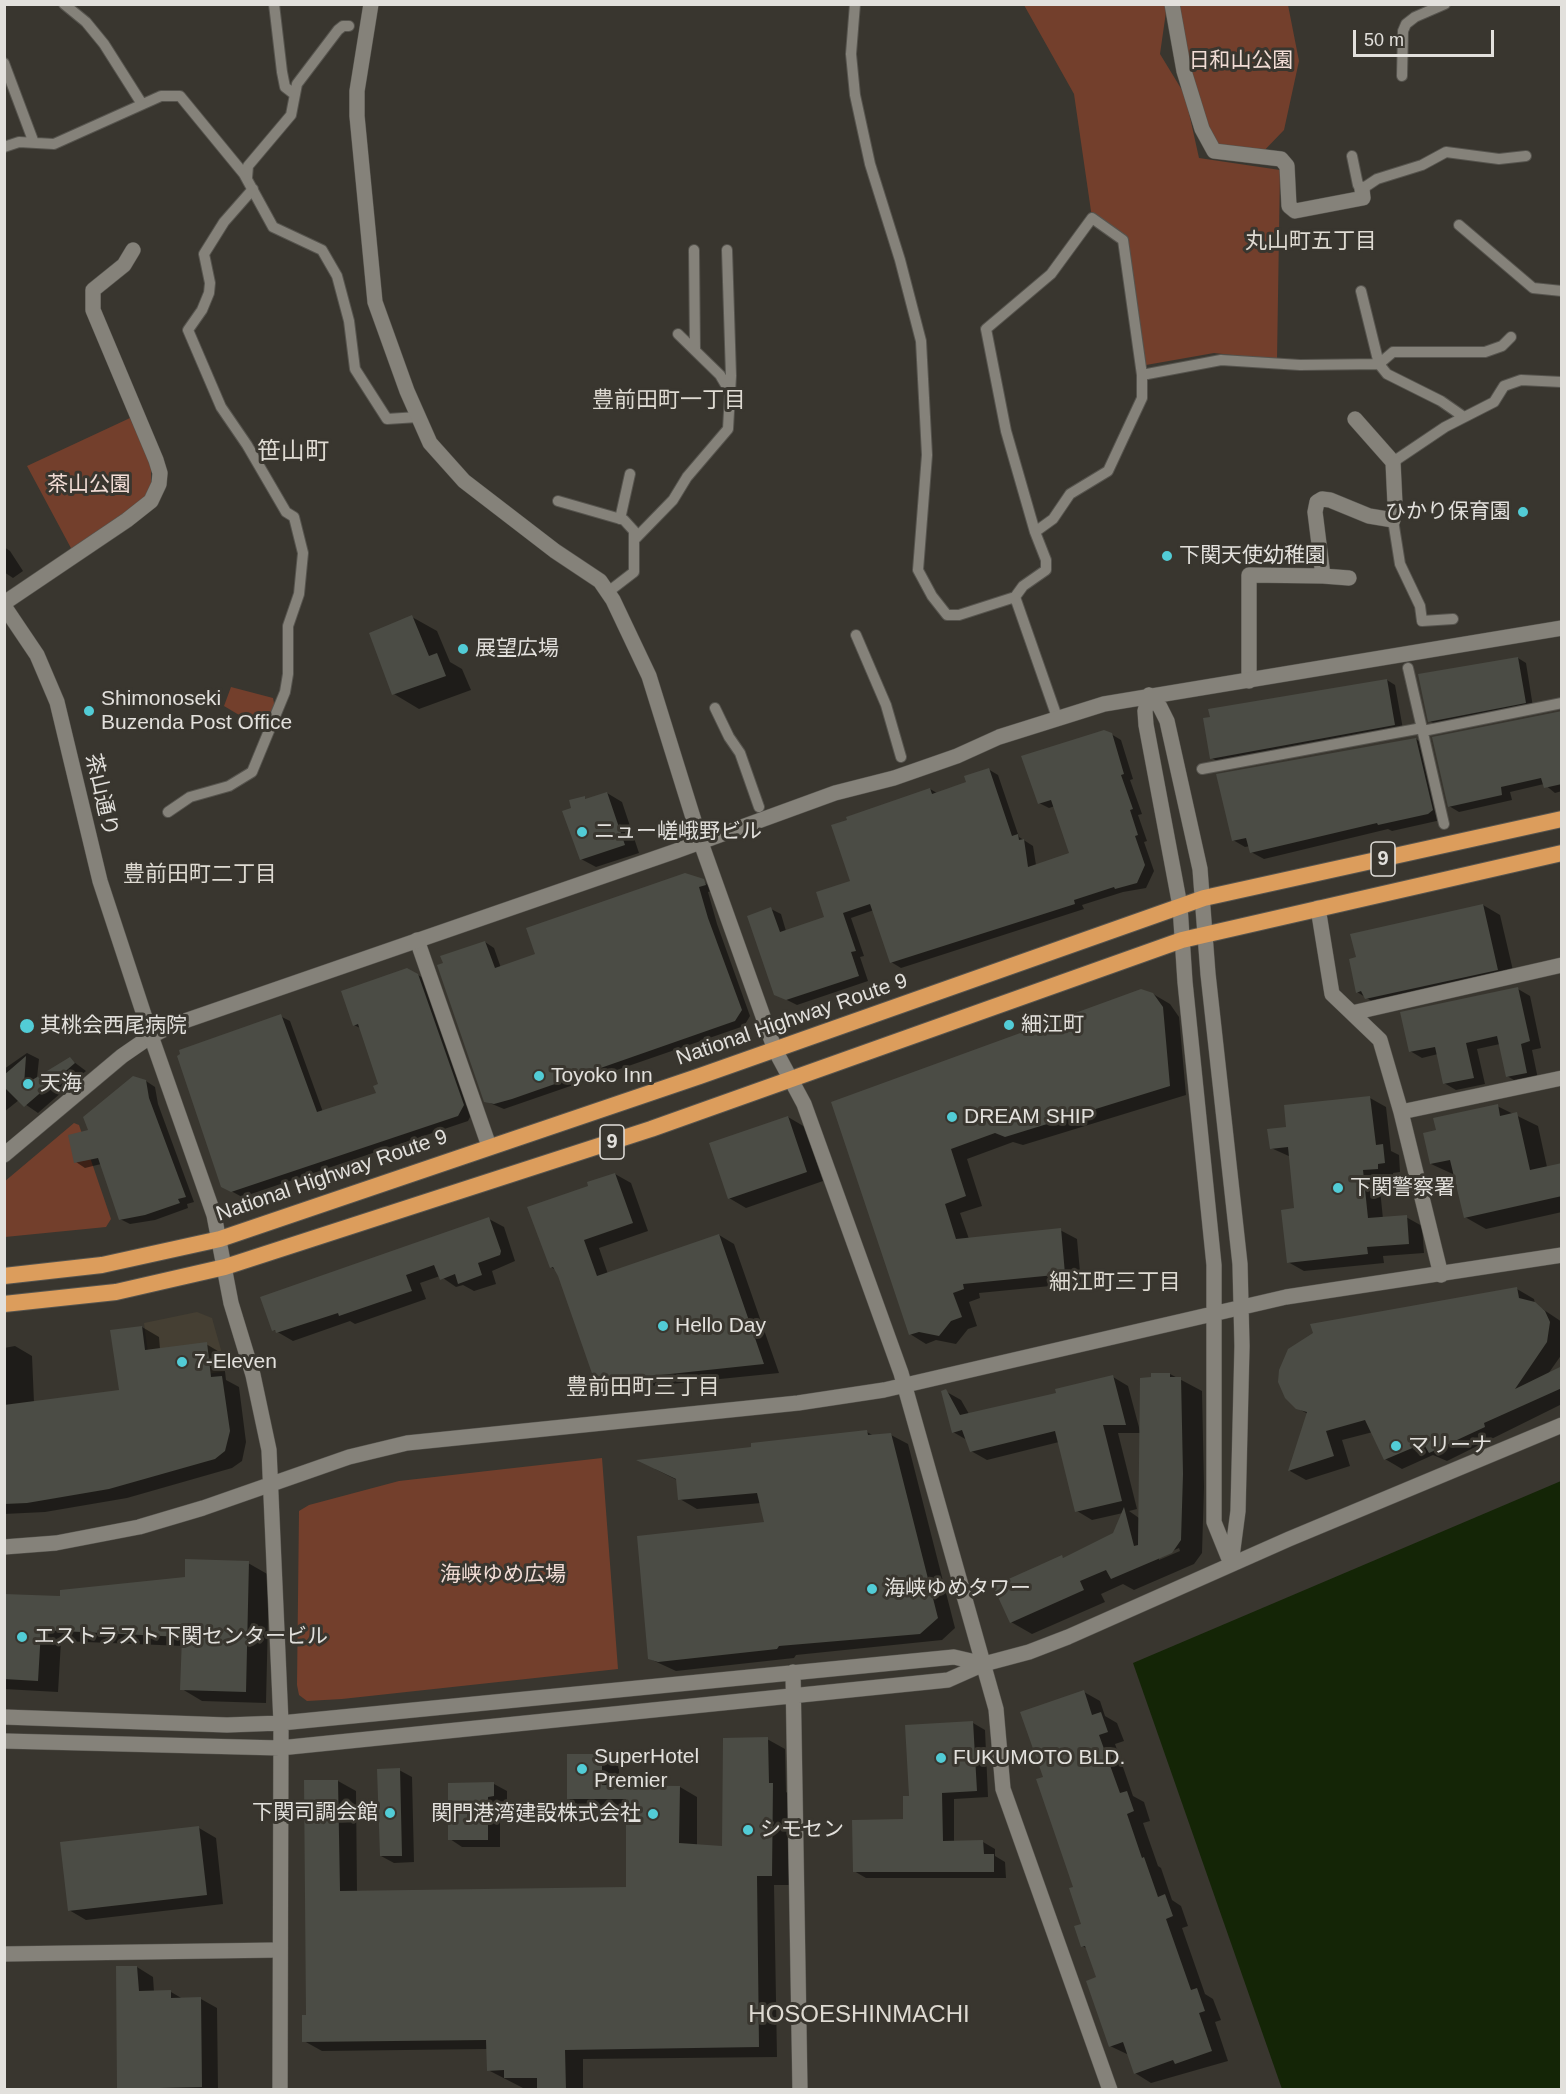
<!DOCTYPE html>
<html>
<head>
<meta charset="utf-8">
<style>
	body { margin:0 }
	#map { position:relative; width:1566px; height:2094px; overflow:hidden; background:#39362f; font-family:Helvetica,sans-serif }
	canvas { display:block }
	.frame { position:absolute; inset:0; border:6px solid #e2e0dc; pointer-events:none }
	.scale { position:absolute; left:1353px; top:30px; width:141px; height:27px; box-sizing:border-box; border:3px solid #e2e0dc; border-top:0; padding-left:8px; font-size:18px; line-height:21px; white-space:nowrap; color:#e2e0dc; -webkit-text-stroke:4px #39362f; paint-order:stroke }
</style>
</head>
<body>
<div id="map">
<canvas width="1566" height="2094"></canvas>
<div class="frame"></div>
<div class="scale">50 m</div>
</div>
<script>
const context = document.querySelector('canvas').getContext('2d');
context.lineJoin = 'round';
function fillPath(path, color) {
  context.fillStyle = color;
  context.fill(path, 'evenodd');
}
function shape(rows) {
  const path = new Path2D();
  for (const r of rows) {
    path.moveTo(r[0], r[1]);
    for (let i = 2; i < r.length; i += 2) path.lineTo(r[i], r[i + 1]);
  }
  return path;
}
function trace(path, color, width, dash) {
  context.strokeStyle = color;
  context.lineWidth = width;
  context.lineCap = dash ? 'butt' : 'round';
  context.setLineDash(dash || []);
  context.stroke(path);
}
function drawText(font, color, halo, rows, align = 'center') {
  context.font = font + ' Helvetica,"Noto Sans JP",sans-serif';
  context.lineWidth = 6;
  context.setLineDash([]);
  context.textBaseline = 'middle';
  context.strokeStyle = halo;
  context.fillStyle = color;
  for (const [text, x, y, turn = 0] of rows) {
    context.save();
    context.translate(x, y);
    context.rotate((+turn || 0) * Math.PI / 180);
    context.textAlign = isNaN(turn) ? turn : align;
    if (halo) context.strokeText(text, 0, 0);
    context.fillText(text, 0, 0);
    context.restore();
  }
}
fillPath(shape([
	[197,1312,212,1318,227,1371,152,1382,144,1323]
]), '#453f33');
fillPath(shape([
	[1024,5,1167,5,1160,54,1185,95,1199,158,1280,170,1277,360,1214,353,1146,365,1128,239,1092,218,1074,94],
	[1172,5,1288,5,1299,61,1284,130,1258,157,1214,151],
	[130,418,151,465,151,486,146,496,138,503,72,550,27,466],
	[231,687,273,698,275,708,261,728,224,706],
	[74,1123,79,1125,111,1219,106,1227,5,1237,4,1182],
	[602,1458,618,1669,342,1699,307,1701,299,1695,297,1685,299,1511,309,1505,399,1481]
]), '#733f2c');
fillPath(shape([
	[1561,1481,1561,2089,1282,2089,1133,1663]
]), '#142506');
fillPath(shape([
	[4,547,10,551,23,571,13,578,4,572],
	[412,617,437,631,450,662,462,669,471,690,419,709,394,694,371,634],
	[1518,658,1526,663,1533,707,1438,726,1430,721],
	[1387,680,1395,685,1403,729,1220,763,1212,758,1211,718],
	[1562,712,1562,791,1555,793,1544,784,1510,792,1512,800,1459,812,1449,806],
	[1111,734,1121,740,1133,779,1130,780,1142,814,1138,815,1147,841,1144,842,1154,871,1146,888,1123,892,1082,905,1084,909,901,968,891,962,874,910,851,918,864,956,860,957,868,981,797,1005,785,999,771,909,781,914,786,931,826,918,852,882,930,789,937,793,967,783,988,769,998,775,1019,837,1033,846,1036,865,1071,854,1055,806,1049,808,1039,803],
	[1416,739,1429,747,1441,820,1392,831,1388,829,1264,859,1251,852,1250,846,1245,847,1233,840],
	[607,793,622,802,639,853,596,867,581,859,573,809,584,798,587,800],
	[703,881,714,890,708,892,717,924,750,1016,744,1026,504,1109,485,1101,485,942,494,948,501,968,537,955],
	[1483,905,1500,915,1515,979,1383,1008,1357,992],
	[418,975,428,981,473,1111,468,1121,242,1197,222,1186,280,1016,290,1021,323,1112,378,1094,380,1085,360,1028,354,1025],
	[1518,989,1530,996,1541,1048,1532,1050,1538,1079,1519,1083,1507,1076,1500,1044,1477,1049,1485,1084,1456,1090,1444,1083,1438,1054,1422,1058,1410,1051],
	[1153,994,1170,1004,1179,1017,1186,1095,1023,1145,1013,1142,967,1159,982,1206,960,1213,969,1239,1060,1230,1077,1239,1081,1283,979,1293,980,1298,969,1302,977,1326,968,1329,956,1344,936,1340,926,1344,910,1334,833,1103],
	[27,1053,39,1059,37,1078,70,1059,86,1071,38,1113,19,1100,4,1112,4,1069],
	[146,1081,155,1087,158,1104,194,1202,187,1204,188,1208,155,1220,130,1224,120,1219,101,1164,85,1168,76,1162,90,1131],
	[1370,1098,1386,1107,1391,1151,1399,1155,1400,1172,1393,1173,1394,1177,1379,1179,1383,1219,1406,1217,1422,1226,1424,1253,1383,1256,1384,1263,1304,1271,1288,1262,1296,1209,1291,1157,1271,1148,1288,1128],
	[1497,1106,1538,1126,1547,1167,1562,1164,1562,1212,1486,1229,1465,1217,1455,1175,1431,1164,1438,1131],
	[788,1117,805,1127,823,1181,746,1208,729,1198],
	[615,1174,631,1183,648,1231,599,1248,608,1274,719,1235,734,1244,779,1373,612,1390,596,1381,557,1271,551,1267,590,1187],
	[489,1219,504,1227,515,1261,492,1271,496,1284,474,1291,463,1285,456,1287,440,1276,420,1283,426,1299,355,1324,350,1321,293,1341,274,1330],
	[1517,1289,1534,1299,1535,1304,1562,1322,1562,1354,1548,1374,1562,1368,1562,1404,1447,1461,1433,1455,1402,1469,1385,1459,1373,1432,1342,1440,1350,1466,1306,1480,1290,1471,1308,1414,1297,1408],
	[142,1327,159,1337,160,1349,206,1344,223,1354,226,1380,239,1387,246,1442,242,1461,232,1468,127,1498,45,1512,4,1514,4,1348,15,1346,32,1356,34,1403,120,1391],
	[1170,1374,1202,1391,1204,1487,1202,1553,1194,1564,1134,1590,1123,1584,1101,1594,1105,1602,1032,1634,1011,1622,1062,1557,1065,1559,1115,1534,1123,1513,1092,1520,1077,1511,1059,1442,987,1460,971,1451,967,1440,953,1432,945,1391,961,1400,969,1414,1058,1394,1113,1377,1128,1386,1140,1431],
	[1118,1433,1141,1433,1139,1518,1129,1511,1137,1509],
	[1179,1548,1180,1551,1159,1560,1159,1557],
	[867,1432,874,1436,891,1435,908,1444,955,1628,942,1640,796,1655,794,1658,676,1671,650,1659,766,1524,761,1503,697,1509,680,1499,677,1480,655,1469,753,1449],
	[248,1563,269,1575,266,1703,202,1701,182,1689,184,1646,61,1641,58,1692,4,1689,4,1596,62,1598,186,1579],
	[1084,1692,1100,1701,1105,1716,1117,1723,1124,1741,1115,1744,1133,1796,1144,1802,1150,1821,1143,1823,1158,1866,1161,1868,1172,1900,1181,1906,1188,1926,1182,1928,1205,1994,1213,1999,1221,2020,1215,2022,1228,2061,1151,2083,1135,2073,1129,2055,1110,2046,1098,1978,1088,1949,1082,1946,1083,1925,1075,1887,1045,1778],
	[973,1723,985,1730,988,1797,954,1799,954,1842,983,1842,995,1849,995,1856,1005,1862,1006,1878,866,1878,854,1871,904,1821,911,1798],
	[767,1739,785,1749,786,1792,790,1795,790,1885,774,1885,777,2057,583,2059,583,2090,538,2090,523,2088,488,2070,488,2049,322,2051,304,2041,338,1781,356,1791,357,1892,627,1889,628,1809,586,1809,569,1799,601,1756,619,1766,619,1786,680,1787,697,1797,697,1846,724,1847],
	[399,1770,412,1777,414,1862,394,1863,381,1856],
	[450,1784,494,1784,507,1791,507,1803,500,1803,500,1847,462,1847,450,1839],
	[199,1828,216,1838,223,1904,86,1920,69,1910],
	[137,1967,153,1977,154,1992,171,1992,183,1999,201,1999,217,2008,218,2090,119,2088]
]), '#0007');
fillPath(shape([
	[412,615,429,656,437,653,446,676,392,695,369,633],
	[1518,657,1526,703,1428,722,1418,674],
	[1387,679,1395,725,1210,759,1203,718,1210,717,1208,709],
	[1562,711,1562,784,1544,788,1541,778,1501,787,1502,795,1448,807,1432,737],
	[1104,730,1112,733,1124,774,1121,775,1133,809,1130,810,1138,835,1135,836,1145,865,1137,883,1115,889,1114,887,1074,900,1075,904,890,963,870,904,843,913,856,951,851,952,859,976,786,1000,774,995,747,916,771,907,780,932,824,917,816,892,850,881,831,825,847,820,846,817,930,788,932,794,966,782,964,776,989,768,1012,836,1018,834,1019,840,1024,839,1028,867,1069,853,1051,800,1038,804,1021,756],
	[1416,738,1433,810,1428,814,1378,825,1377,823,1250,853,1246,838,1232,841,1216,774],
	[607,792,625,845,580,860,562,811,571,808,569,800,585,796,585,799],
	[685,873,704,879,706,885,699,887,708,918,742,1010,735,1021,512,1099,494,1104,484,1102,437,965,443,963,440,956,485,941,495,968,535,954,526,928],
	[1483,904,1498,970,1365,999,1361,991,1356,993,1349,959,1356,957,1350,934],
	[407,968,418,974,464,1105,458,1116,231,1192,221,1187,177,1056,180,1054,179,1050,281,1014,317,1112,376,1093,373,1086,378,1084,358,1024,353,1026,341,991],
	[1518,987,1530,1041,1521,1044,1527,1073,1506,1077,1497,1036,1466,1043,1474,1078,1443,1084,1435,1047,1409,1052,1400,1012],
	[1141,989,1153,993,1163,1007,1170,1086,1005,1137,995,1133,951,1149,966,1196,945,1204,956,1239,1061,1228,1065,1274,963,1284,964,1289,953,1293,962,1317,951,1321,939,1336,919,1332,909,1335,831,1102],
	[26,1056,24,1085,70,1057,75,1063,24,1107,4,1087,4,1075],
	[133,1076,146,1080,149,1098,186,1197,178,1199,180,1203,145,1215,119,1220,98,1158,74,1163,68,1135,88,1130,83,1117],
	[1370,1096,1376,1145,1383,1144,1385,1163,1378,1164,1378,1169,1363,1170,1368,1218,1407,1215,1409,1244,1367,1247,1368,1254,1287,1263,1281,1210,1294,1208,1288,1147,1270,1149,1267,1129,1286,1127,1284,1105],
	[1498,1104,1500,1116,1517,1112,1530,1170,1562,1163,1562,1196,1464,1218,1450,1160,1430,1164,1423,1133,1436,1130,1433,1118],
	[788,1116,807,1172,728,1199,709,1143],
	[615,1173,633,1223,584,1240,597,1276,719,1234,764,1364,595,1382,558,1276,553,1267,550,1268,527,1207,588,1186,587,1182],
	[489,1217,501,1251,500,1255,478,1263,482,1275,458,1284,455,1274,440,1280,434,1265,406,1275,412,1291,339,1316,338,1313,276,1333,275,1330,272,1331,260,1297],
	[1517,1287,1519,1298,1535,1302,1545,1311,1550,1322,1547,1342,1515,1389,1562,1366,1562,1388,1484,1423,1485,1427,1429,1453,1425,1446,1418,1448,1417,1446,1384,1460,1365,1420,1326,1431,1334,1456,1288,1471,1307,1412,1296,1409,1285,1398,1278,1382,1279,1370,1288,1349,1313,1333,1310,1324],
	[142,1326,145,1350,207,1342,211,1377,222,1376,230,1431,225,1451,215,1459,109,1489,27,1503,4,1504,4,1405,119,1390,110,1330],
	[1151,1373,1170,1373,1170,1377,1181,1377,1183,1474,1181,1540,1172,1553,1111,1579,1106,1570,1080,1581,1084,1590,1010,1623,993,1586,1062,1555,1063,1558,1113,1533,1124,1507,1134,1546,1138,1545,1140,1378,1151,1377],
	[1113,1375,1126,1425,1103,1425,1122,1501,1075,1512,1055,1431,970,1452,962,1430,952,1433,941,1391,946,1389,960,1415,1056,1393,1055,1389],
	[867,1430,868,1435,891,1433,938,1618,920,1634,779,1646,777,1649,658,1662,648,1659,637,1536,764,1522,757,1493,678,1500,676,1479,636,1460,751,1447,751,1443],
	[185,1559,249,1561,246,1692,180,1690,182,1637,41,1630,38,1681,4,1679,4,1594,60,1596,60,1590,185,1577],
	[1084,1690,1092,1715,1101,1712,1108,1732,1099,1735,1120,1793,1127,1791,1134,1811,1127,1814,1142,1858,1144,1857,1158,1897,1165,1894,1173,1916,1166,1919,1191,1990,1197,1988,1205,2011,1199,2013,1212,2051,1175,2064,1173,2060,1134,2074,1123,2042,1109,2047,1086,1981,1096,1977,1085,1946,1081,1947,1074,1926,1081,1924,1069,1888,1073,1887,1036,1779,1043,1777,1020,1712],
	[973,1721,977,1791,942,1793,943,1841,983,1840,984,1854,994,1854,994,1872,853,1872,852,1820,903,1819,903,1796,909,1796,905,1725],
	[768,1737,769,1783,773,1783,772,1876,757,1876,759,2047,565,2050,566,2090,537,2090,537,2078,504,2078,504,2070,487,2071,486,2040,302,2042,302,2015,306,2015,304,1780,338,1780,340,1891,626,1887,626,1799,567,1799,567,1754,602,1754,602,1785,680,1786,679,1843,722,1846,723,1738],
	[400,1768,402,1856,380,1856,377,1769],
	[494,1782,494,1796,488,1797,488,1840,448,1840,448,1783],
	[199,1826,207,1895,68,1911,60,1842],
	[116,1966,137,1966,139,1991,171,1990,171,1998,201,1997,202,2087,117,2089]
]), '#4b4c45');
const service = shape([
	[64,4,86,22,104,44,142,104],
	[274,4,282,72,285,87,294,94],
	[855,4,851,54,855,95,870,164,900,260,921,341,927,455,918,570,932,596,947,615,959,615,1015,597,1023,586,1046,570,1046,560,1035,532,1006,431,986,329,1051,274,1092,218,1123,240,1142,375,1142,398,1108,471,1070,494,1053,519,1035,532],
	[4,63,34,143],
	[1402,76,1403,31,1406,24,1415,17,1445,4],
	[4,147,19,142,54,144,161,96,180,96,244,174,273,227,322,250,337,276,349,321,355,369,387,419,418,417],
	[1352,156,1358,185,1362,189,1377,179,1422,165,1446,152,1499,159,1526,156],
	[247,178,248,166,291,115,297,84,338,30,343,26,349,26],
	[1459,225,1533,288,1562,291],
	[694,250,695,349],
	[1361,291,1379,364,1387,374,1441,401,1464,417],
	[678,334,720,375,730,392],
	[1142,375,1221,360,1300,365,1379,364,1393,352,1485,352,1502,346,1511,337],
	[1393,462,1445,427,1494,402,1504,386,1521,380,1562,382],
	[558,501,624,520,634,531,634,572,608,592],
	[620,519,630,474],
	[1393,520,1400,564,1420,606,1422,621,1453,619],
	[635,539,673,500,687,477,728,429,731,376,727,250],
	[1015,597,1058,720],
	[856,635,886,705,901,757],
	[1408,668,1444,824],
	[715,708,729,737,740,753,759,807],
	[1423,731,1562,703],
	[1202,769,1422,728],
	[168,812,190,797,229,786,252,772,285,692,288,674,288,626,299,594,303,553,294,517,286,512,247,445,221,407,188,330,202,310,209,293,210,283,204,254,224,222,253,189]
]);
const minor = shape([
	[371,4,357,91,357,116,375,302,407,391,430,443,464,481,555,551,600,581,613,600,649,676,700,840],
	[1172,4,1184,71,1202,129,1214,151,1281,159,1287,166,1289,206,1295,211,1363,198,1362,189],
	[1349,578,1323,576,1315,512,1317,502,1322,499,1330,500,1369,516,1393,520,1395,504,1393,462,1355,419],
	[4,603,127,520,151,501,159,484,160,473,156,460,93,310,93,290,124,265,133,250],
	[4,606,37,655,57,702,100,881,151,1036,122,1056,4,1155],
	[1249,681,1249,575,1323,576],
	[1318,908,1332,994,1380,1040,1401,1112,1441,1275],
	[417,940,489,1146],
	[1352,1013,1562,965],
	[1401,1112,1562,1078],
	[4,1954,278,1950]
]);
const tertiary = shape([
	[1149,695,1160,707,1167,721,1200,869,1208,974,1240,1264,1242,1346,1238,1511,1231,1564],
	[1149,695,1145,711,1146,725,1180,906,1185,982,1214,1265,1214,1522,1231,1564],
	[700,840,775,1050,804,1104,901,1373,996,1709,1003,1789,1110,2090],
	[4,1547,56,1543,139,1527,203,1508,349,1457,407,1443,798,1403,884,1390,1286,1297,1562,1255],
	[793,1672,800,2090],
	[4,1717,227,1725,281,1723,954,1657,984,1664],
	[4,1741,280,1748,948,1680,984,1664,1029,1652,1068,1637,1289,1539,1562,1425],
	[280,2090,281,1723,269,1450,253,1375,231,1303,214,1215,151,1036,173,1025,676,851,835,793,894,778,957,756,999,737,1104,704,1562,628]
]);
const trunk = shape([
	[4,1276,102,1265,220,1239,700,1076,1204,898,1562,819],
	[4,1304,116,1292,225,1267,651,1129,1182,940,1562,853]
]);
trace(service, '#56544e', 12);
trace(minor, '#56544e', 16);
trace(tertiary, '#56544e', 16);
trace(trunk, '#56544e', 18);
trace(service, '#85827a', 10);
trace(minor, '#85827a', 15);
trace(tertiary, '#85827a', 15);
trace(trunk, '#dc9d5c', 16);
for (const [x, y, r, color] of [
	[1523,512,6,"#52ccd6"],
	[1167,556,6,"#52ccd6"],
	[463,649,6,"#52ccd6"],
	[89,711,6,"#52ccd6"],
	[582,832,6,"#52ccd6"],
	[1009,1025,6,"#52ccd6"],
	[27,1026,8,"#52ccd6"],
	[539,1076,6,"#52ccd6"],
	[28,1084,6,"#52ccd6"],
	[952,1117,6,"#52ccd6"],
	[1338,1188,6,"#52ccd6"],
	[663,1326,6,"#52ccd6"],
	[182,1362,6,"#52ccd6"],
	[1396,1446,6,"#52ccd6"],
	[872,1589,6,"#52ccd6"],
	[22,1637,6,"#52ccd6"],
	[941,1758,6,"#52ccd6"],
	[582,1769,6,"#52ccd6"],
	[390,1813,6,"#52ccd6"],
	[653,1814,6,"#52ccd6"],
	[748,1830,6,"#52ccd6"]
]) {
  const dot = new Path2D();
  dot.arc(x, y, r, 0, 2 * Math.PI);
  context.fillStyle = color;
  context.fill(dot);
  trace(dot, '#39362f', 2);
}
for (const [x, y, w] of [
	[1383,859,24],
	[612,1142,24]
]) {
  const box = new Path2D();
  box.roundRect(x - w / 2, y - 17, w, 34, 4.5);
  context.fillStyle = '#39362f';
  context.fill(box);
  trace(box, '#e2e0dc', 1.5);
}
drawText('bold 20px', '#e2e0dc', null, [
	["9",1383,859],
	["9",612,1142]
]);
drawText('21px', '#f1dcd5', '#39362f', [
	["日和山公園",1241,61],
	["茶山公園",89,485],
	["海峡ゆめ広場",503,1575]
]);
drawText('21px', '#e2e0dc', '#39362f', [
	["ひかり保育園",1511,512,"right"],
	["下関天使幼稚園",1179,556],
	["展望広場",475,649],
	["Shimonoseki",101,699],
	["Buzenda Post Office",101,723],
	["ニュー嵯峨野ビル",594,832],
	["細江町",1021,1025],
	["其桃会西尾病院",40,1026],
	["Toyoko Inn",551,1076],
	["天海",40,1084],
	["DREAM SHIP",964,1117],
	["下関警察署",1350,1188],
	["Hello Day",675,1326],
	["7-Eleven",194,1362],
	["マリーナ",1408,1446],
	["海峡ゆめタワー",884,1589],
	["エストラスト下関センタービル",34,1637],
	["SuperHotel",594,1757],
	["Premier",594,1781],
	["FUKUMOTO BLD.",953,1758],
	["下関司調会館",378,1813,"right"],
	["関門港湾建設株式会社",641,1814,"right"],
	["シモセン",760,1830]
], 'left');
drawText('21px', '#e2e0dc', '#39362f', [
	["茶山通り",101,795,77],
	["National Highway Route 9",792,1020,-19],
	["National Highway Route 9",332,1176,-19]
]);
drawText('22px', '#dedad2', '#39362f', [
	["丸山町五丁目",1311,242],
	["豊前田町一丁目",669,401],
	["豊前田町二丁目",200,875],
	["細江町三丁目",1115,1283],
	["豊前田町三丁目",643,1388]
]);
drawText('24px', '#dedad2', '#39362f', [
	["笹山町",293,452],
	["HOSOESHINMACHI",859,2015]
]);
</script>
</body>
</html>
